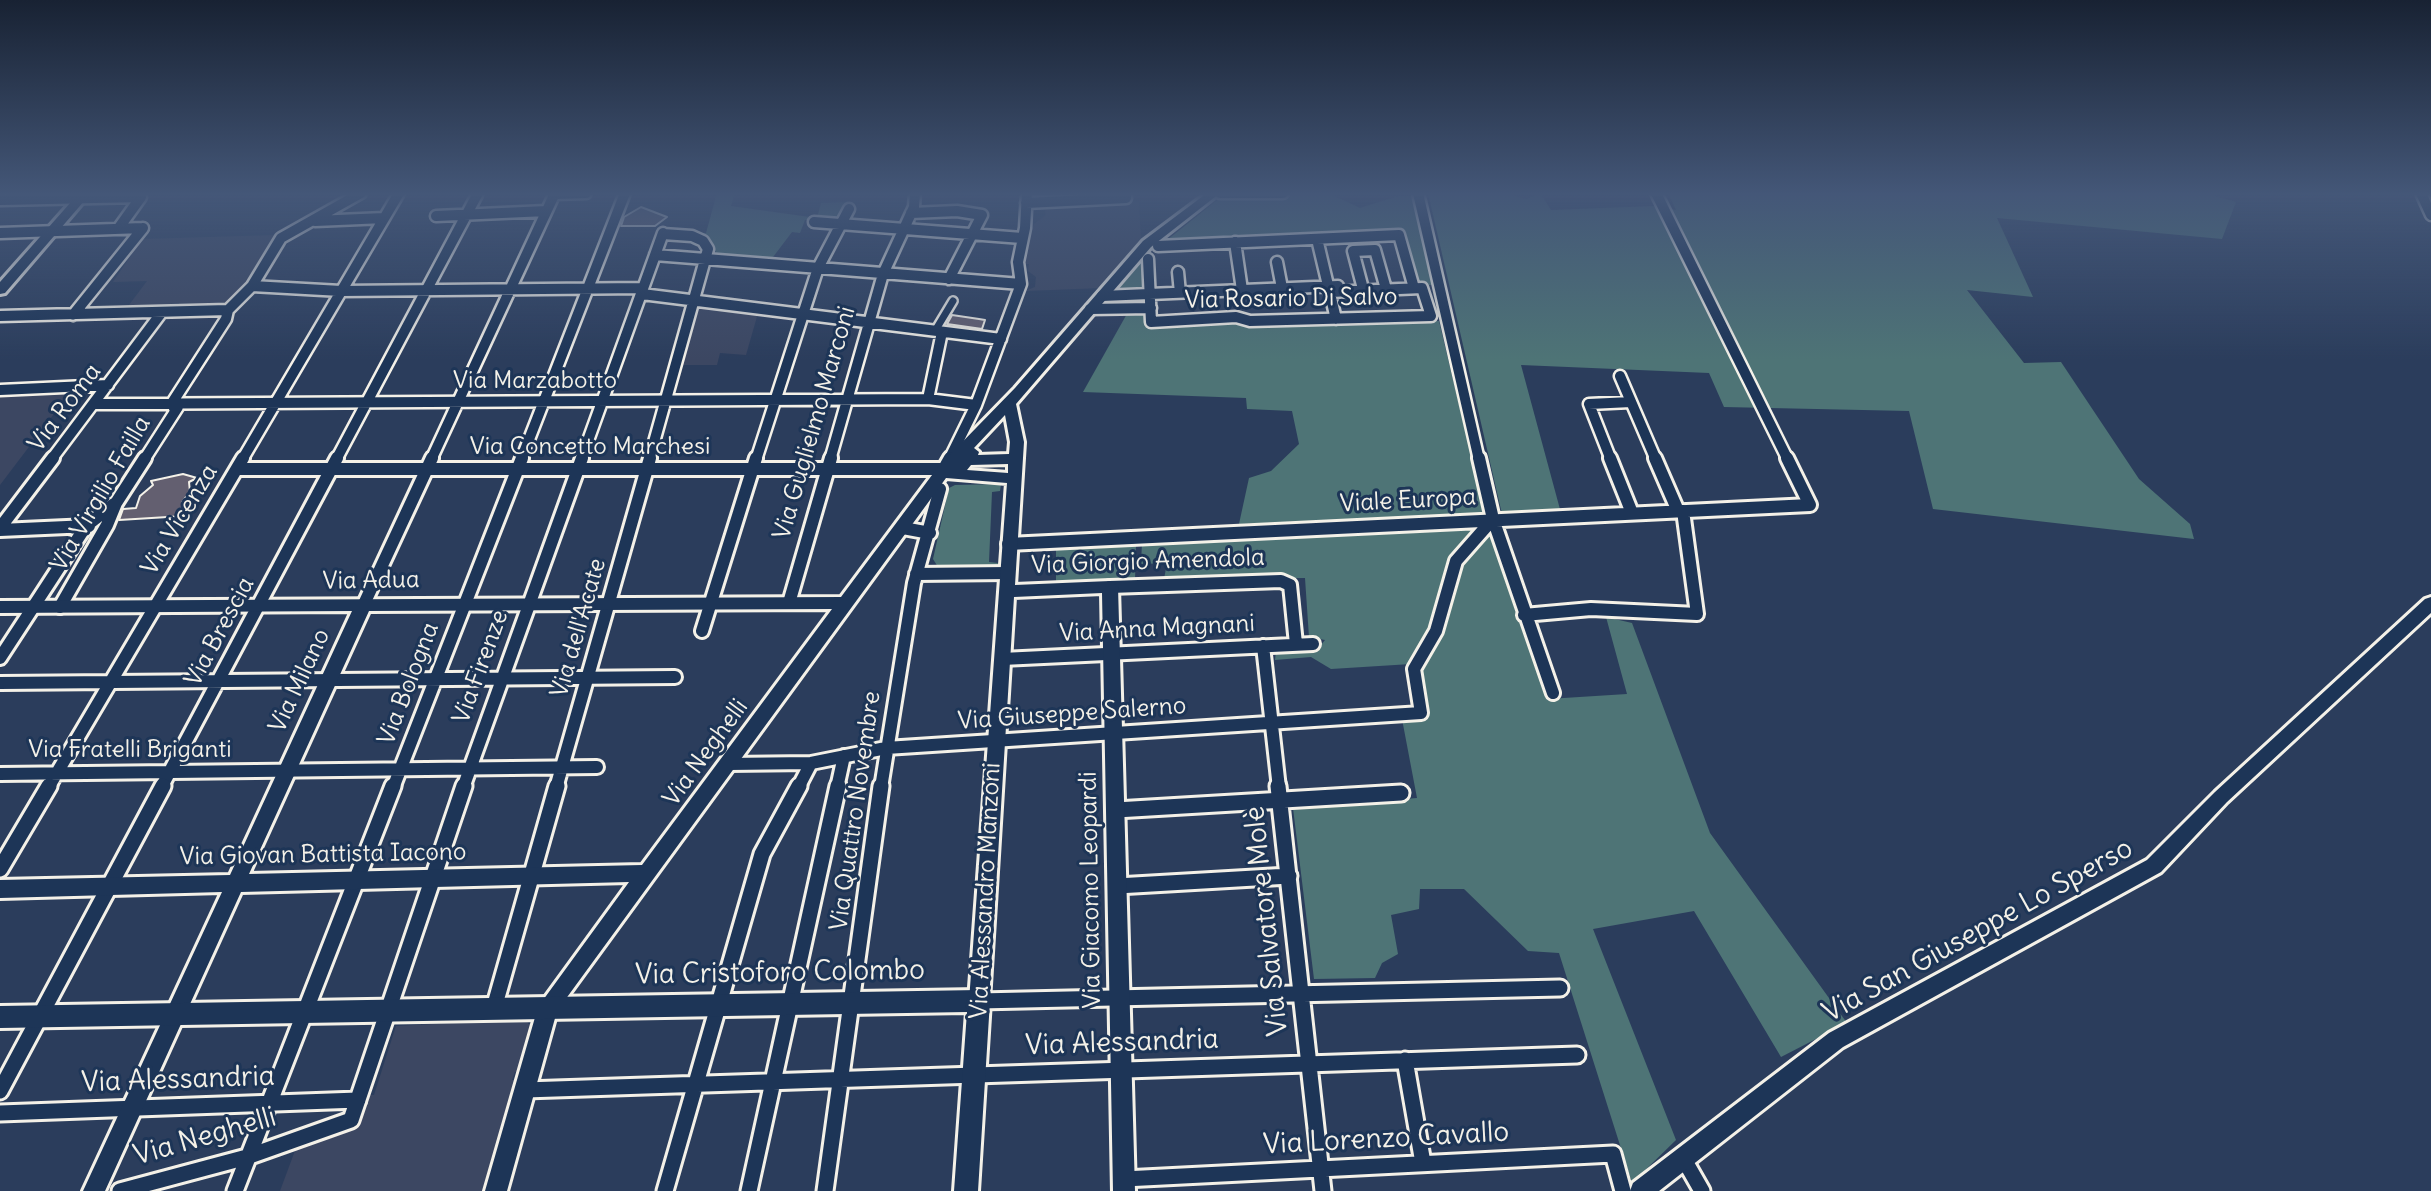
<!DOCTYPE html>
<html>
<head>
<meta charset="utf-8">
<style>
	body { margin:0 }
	canvas { display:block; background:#2b3d5c }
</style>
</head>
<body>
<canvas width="2431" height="1191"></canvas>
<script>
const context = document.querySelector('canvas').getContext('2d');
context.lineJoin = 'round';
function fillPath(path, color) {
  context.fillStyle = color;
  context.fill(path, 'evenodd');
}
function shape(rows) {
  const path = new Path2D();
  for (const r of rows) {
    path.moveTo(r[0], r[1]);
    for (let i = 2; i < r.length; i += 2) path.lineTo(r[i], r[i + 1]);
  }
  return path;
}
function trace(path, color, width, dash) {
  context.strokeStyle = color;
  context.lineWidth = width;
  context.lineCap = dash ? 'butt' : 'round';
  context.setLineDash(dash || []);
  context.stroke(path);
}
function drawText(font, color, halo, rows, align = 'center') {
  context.font = font + ' Delius,sans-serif';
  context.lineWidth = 6;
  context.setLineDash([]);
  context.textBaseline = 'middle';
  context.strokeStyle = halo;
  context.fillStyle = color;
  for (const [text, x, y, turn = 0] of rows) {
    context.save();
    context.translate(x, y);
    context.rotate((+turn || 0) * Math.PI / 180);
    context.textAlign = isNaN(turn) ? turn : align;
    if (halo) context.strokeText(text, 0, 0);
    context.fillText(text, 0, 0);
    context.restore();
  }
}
fillPath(shape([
	[1139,202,1141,243,1102,288,1025,291,1035,287,1036,277,1028,271,1029,264,1024,264,1029,233,1034,224,1046,215,1045,209,1040,206],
	[276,235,245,284,225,306,178,308,179,303,126,309,147,281,113,282,142,239],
	[698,304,758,313,746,355,720,353,717,365,682,365],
	[70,392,63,402,0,485,0,395],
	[529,1019,528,1024,532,1024,519,1071,515,1072,512,1080,516,1080,486,1191,280,1191,296,1148,359,1125,370,1095,374,1095,396,1026]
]), '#3c4762');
fillPath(shape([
	[717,193,735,193,731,206,817,218,821,203,848,202,850,207,840,223,805,220,800,233,792,232,770,261,718,256,712,245,685,232,706,233],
	[1300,193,1328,193,1360,208,1398,196,1414,196,1433,285,1420,285,1405,232,1162,244,1221,197,1230,199],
	[1428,193,1507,193,1526,199,1540,193,1551,210,1654,206,1676,210,1668,193,2205,193,2236,202,2222,239,1997,218,2033,297,1967,290,2024,363,2061,362,2139,479,2190,524,2194,539,1933,509,1909,411,1724,407,1709,373,1521,365,1561,513,1502,514],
	[1146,249,1149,308,1093,308],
	[1128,312,1146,312,1148,329,1238,321,1248,327,1439,321,1485,514,1239,524,1249,478,1271,471,1299,444,1292,411,1247,409,1246,398,1083,392],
	[1001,484,1000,491,992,492,989,562,998,563,997,566,938,567,933,559,949,488,955,485],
	[1480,524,1490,529,1548,699,1627,694,1606,617,1632,623,1710,833,1847,1023,1781,1057,1694,911,1593,929,1676,1140,1632,1183,1559,953,1528,951,1464,889,1420,889,1419,909,1391,915,1398,954,1382,963,1375,978,1314,979,1293,808,1417,798,1402,719,1420,720,1411,664,1331,669,1311,657,1275,660,1276,651,1317,650,1325,640,1309,637,1305,578,1164,579,1167,563,1141,564,1142,543],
	[1136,544,1135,580,1056,583,1056,547]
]), '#4e7476');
const building = shape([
	[641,207,667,217,655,226,621,226,624,217,641,207],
	[952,315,979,319,985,320,982,329,947,324,952,315],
	[183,474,197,478,189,482,190,492,182,502,186,505,178,510,184,516,119,520,123,509,136,508,140,496,153,485,151,481,183,474]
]);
fillPath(building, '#635f70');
trace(building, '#f4f1e8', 2);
const pedestrian = shape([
	[935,331,953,301]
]);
const minorFar2 = shape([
	[1220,193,1283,193],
	[1418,193,1479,460],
	[1656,193,1788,460],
	[2421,193,2431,215],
	[554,194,586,193],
	[0,200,141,197,118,229],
	[1026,203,1126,198,1126,193],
	[911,213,957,211,982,215,949,279],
	[436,216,546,211],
	[315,221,384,218],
	[814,222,1022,238],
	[0,233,143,228],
	[1317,239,1336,319],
	[1235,242,1242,290],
	[1158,246,1399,235,1414,288],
	[655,255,1021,284],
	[1148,259,1151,322,1236,317,1250,321,1431,316,1422,288,1330,292],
	[1277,262,1282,288],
	[1178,272,1180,293],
	[1362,285,1353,251,1375,250,1386,289],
	[252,286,341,291,643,288],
	[642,294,1001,339],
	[1102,296,1338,286],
	[1090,309,1151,308],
	[73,315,143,228],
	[0,316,228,310],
	[1620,376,1656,460],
	[0,390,108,385],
	[928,399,942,332],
	[94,404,928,399,976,405],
	[175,411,172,403,226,319,228,310,252,286,281,238,361,193],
	[51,460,162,312],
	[144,460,178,407],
	[242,460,399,193],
	[336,460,478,193],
	[431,460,555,193],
	[521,460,625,193],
	[581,460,663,233],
	[649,460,708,249,703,241,692,236,663,234],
	[756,460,818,268,849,209],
	[830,460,883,274,914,207,915,193],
	[949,460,976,405,1021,284,1018,262,1025,228,1027,193],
	[1611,460,1589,404,1631,402]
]);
const minorFar1 = shape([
	[1479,458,1493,519,1553,693],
	[1610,458,1632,513],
	[1655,458,1678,511],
	[946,465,950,458],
	[237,469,943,469],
	[0,528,53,458],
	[903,528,930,533],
	[0,530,89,526],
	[1008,544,1810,505,1787,458],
	[916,574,1008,573],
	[1110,587,1281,581,1290,585,1296,644],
	[789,603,831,458],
	[364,604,432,458],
	[60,607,107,525,116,503,145,458],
	[1524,615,1591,609,1697,614,1683,511],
	[702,631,756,458],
	[1263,646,1279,788],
	[0,658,86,526,114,504],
	[1002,659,1313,644],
	[0,683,675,677],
	[728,764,811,763,886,748,1421,713,1414,669,1436,631,1456,561,1493,519],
	[0,774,597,767],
	[48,788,243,458],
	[161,788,337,458],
	[393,788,522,458],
	[463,788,582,458],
	[556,788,650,458],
	[798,788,811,763],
	[837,788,844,756],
	[881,788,914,583,940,489]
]);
const minor = shape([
	[1278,786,1323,1191],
	[1116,810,1401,793],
	[0,869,49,786],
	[1117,886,1289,876],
	[979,1001,1560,988],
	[494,1008,557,786],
	[1405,1060,1423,1163],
	[525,1090,1577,1055],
	[0,1091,163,786],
	[0,1113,358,1100],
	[1682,1156,1702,1191],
	[1124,1179,1613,1154,1623,1191],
	[120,1191,247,1157,351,1120,464,786],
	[235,1191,393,786],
	[665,1191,762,854,799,786],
	[749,1191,838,786],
	[825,1191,881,786]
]);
const tertiary = shape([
	[79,193,91,193,5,293,0,294,0,282,79,193],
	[1207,193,1220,193,1151,247,1016,404,1024,442,1015,585,1110,581,1118,587,1135,1191,1113,1191,1102,593,1014,597,989,1001,986,1008,979,1011,972,1008,969,1001,1007,483,946,478,557,1011,507,1191,485,1191,538,1007,629,882,241,892,105,1191,83,1191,222,892,0,898,0,880,230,875,352,611,0,613,0,601,841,597,938,467,1015,388,1143,241,1207,193],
	[1005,415,1010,442,1009,454,978,455,979,452,974,448,1005,415],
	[1008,464,1008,473,967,470,971,465,1008,464],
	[832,609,642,865,249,874,369,611,832,609],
	[2431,597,2431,613,2227,802,2161,872,1843,1047,1659,1191,1630,1191,1633,1183,1829,1033,2147,860,2215,792,2425,599,2431,597]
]);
const secondary = shape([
	[979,990,987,993,990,1001,978,1191,954,1191,967,1012,0,1028,0,1006,979,990]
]);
trace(pedestrian, '#f4f1e8', 12);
trace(minorFar2, '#f4f1e8', 15);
trace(minorFar1, '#f4f1e8', 18);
trace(minor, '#f4f1e8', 21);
trace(tertiary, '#f4f1e8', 6);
trace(secondary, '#f4f1e8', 6);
trace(pedestrian, '#1d3557', 7);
trace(minorFar2, '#1d3557', 10);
trace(minorFar1, '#1d3557', 12);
trace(minor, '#1d3557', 15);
fillPath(tertiary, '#1d3557');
fillPath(secondary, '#1d3557');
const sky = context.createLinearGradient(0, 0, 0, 360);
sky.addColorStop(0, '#182233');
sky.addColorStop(0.54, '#445778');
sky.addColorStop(1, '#44577800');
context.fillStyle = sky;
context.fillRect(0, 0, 2431, 360);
drawText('24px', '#f4f1e8', '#1d3557', [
	["Via Rosario Di Salvo",1291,299,-1],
	["Via Marzabotto",535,381],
	["Via Roma",65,408,-53],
	["Via Guglielmo Marconi",815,423,-74],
	["Via Concetto Marchesi",590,447],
	["Via Virgilio Failla",101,494,-60],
	["Viale Europa",1408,501,-3],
	["Via Vicenza",180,520,-59],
	["Via Giorgio Amendola",1148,562,-2],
	["Via Adua",371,581,-1],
	["Via dell'Acate",579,628,-74],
	["Via Anna Magnani",1157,629,-3],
	["Via Brescia",220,632,-62],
	["Via Firenze",481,667,-70],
	["Via Milano",300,681,-65],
	["Via Bologna",409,684,-69],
	["Via Giuseppe Salerno",1072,714,-4],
	["Via Fratelli Briganti",130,750],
	["Via Neghelli",706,753,-54],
	["Via Quattro Novembre",856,811,-82],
	["Via Giovan Battista Iacono",323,855,-1],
	["Via Giacomo Leopardi",1091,890,-91],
	["Via Alessandro Manzoni",986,891,-87]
]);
drawText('28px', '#f4f1e8', '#1d3557', [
	["Via Salvatore Molè",1267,921,-96],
	["Via San Giuseppe Lo Sperso",1978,931,-29],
	["Via Cristoforo Colombo",780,973,-1],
	["Via Alessandria",1122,1043,-2],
	["Via Alessandria",178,1080,-2],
	["Via Neghelli",205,1137,-16],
	["Via Lorenzo Cavallo",1386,1139,-3]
]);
</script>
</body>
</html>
